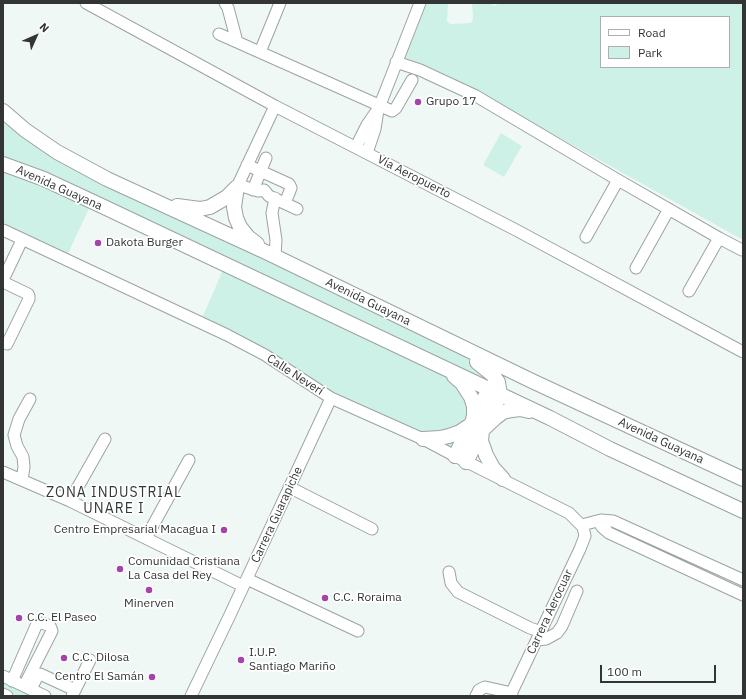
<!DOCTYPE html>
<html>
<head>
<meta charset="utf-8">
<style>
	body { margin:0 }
	#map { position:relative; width:746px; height:699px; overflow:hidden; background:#f0f8f6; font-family:"IBM Plex Sans",sans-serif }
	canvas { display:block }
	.frame { position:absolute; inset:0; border:4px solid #323534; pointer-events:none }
	.legend { position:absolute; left:600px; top:16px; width:130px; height:52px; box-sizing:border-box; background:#fff; border:1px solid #adaeae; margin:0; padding:5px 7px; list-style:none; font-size:12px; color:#323534 }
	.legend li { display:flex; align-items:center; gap:8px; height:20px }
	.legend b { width:20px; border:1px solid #adaeae }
	.north { position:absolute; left:16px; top:16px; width:40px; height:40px; -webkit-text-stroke:3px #fff; paint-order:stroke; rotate:45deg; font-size:11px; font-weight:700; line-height:16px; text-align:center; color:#323534 }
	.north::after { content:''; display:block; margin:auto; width:14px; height:18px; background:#323534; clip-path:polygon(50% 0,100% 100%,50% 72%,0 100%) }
	.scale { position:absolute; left:600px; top:665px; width:116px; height:18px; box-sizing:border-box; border:2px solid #323534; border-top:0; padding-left:5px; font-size:12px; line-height:14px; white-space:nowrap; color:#323534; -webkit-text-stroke:3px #fff; paint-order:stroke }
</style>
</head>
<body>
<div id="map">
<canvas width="746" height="699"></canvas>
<div class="frame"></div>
<ul class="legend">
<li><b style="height:5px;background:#fff"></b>Road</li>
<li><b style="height:11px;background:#cdf1e7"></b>Park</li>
</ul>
<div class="north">N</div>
<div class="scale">100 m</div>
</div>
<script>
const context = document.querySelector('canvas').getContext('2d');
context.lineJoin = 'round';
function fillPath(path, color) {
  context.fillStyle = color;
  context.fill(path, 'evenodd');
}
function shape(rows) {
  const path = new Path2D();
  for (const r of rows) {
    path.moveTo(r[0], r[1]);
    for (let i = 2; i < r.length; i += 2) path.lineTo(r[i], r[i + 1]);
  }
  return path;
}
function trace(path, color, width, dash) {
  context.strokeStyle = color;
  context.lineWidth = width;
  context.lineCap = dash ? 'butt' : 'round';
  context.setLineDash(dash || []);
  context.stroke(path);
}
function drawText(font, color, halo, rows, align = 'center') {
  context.font = font + ' "IBM Plex Sans",sans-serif';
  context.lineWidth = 3.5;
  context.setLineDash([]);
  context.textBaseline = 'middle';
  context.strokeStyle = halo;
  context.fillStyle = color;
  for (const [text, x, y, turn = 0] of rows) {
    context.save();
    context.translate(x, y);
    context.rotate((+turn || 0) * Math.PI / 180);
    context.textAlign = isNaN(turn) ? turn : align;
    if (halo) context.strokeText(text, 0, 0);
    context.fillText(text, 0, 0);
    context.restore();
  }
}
fillPath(shape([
	[427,3,448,3,447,21,450,24,471,23,472,21,473,17,472,3,491,3,494,6,500,3,743,3,743,240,449,76,427,66,405,58],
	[601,17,729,17,729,67,601,67],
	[3,111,38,140,437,336,487,369,489,389,445,369,474,406,455,456,331,399,200,323,225,265,92,202,65,260,3,231],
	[501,133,522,146,504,177,483,165],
	[3,676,45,696,7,696,3,694]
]), '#cdf1e7');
const minor = shape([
	[86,3,275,106,516,230,743,352],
	[225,3,228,8,237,42],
	[219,34,392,111,396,108,412,80],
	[260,52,280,3],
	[396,62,420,70,476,96,618,180,719,238,742,250],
	[356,147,367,125,376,112],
	[367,153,375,129,378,110,420,3],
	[247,165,289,184,291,188,285,203],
	[239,183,245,187,258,191,264,190,269,196,297,209],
	[237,187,275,106],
	[253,190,266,158],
	[3,230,227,335,265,355,331,398,423,439,455,456,569,513,583,527,585,536,580,549,510,696],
	[586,237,618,180],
	[275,256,276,240,272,213,275,198],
	[636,268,669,209],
	[3,280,22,240],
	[3,282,28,294,29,296,29,299,7,344],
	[689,291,719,238],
	[3,472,70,501,243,586],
	[22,480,24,467,23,457,17,446,14,435,19,419,30,399],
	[289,487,372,529],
	[70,501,105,439],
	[598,521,602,527,609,533,743,595],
	[582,525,601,520,613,521,743,580],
	[146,538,189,460],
	[449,572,451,583,458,592,530,628,541,632],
	[247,579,358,631],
	[537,640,546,639,557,633,562,626,577,591],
	[3,676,45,696],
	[12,681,36,626,38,624,42,623,50,626,52,631,24,686],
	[32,687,38,675,40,674,75,690],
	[3,694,7,696],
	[72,696,90,660],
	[191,696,229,617,331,398],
	[476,696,479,690,485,687,512,693]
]);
const major = shape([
	[3,111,25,130,57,152,107,179,268,253,532,381,743,479],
	[3,164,44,179,104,207,550,418,610,449,743,511],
	[237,187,234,207,236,218,240,227,248,237,257,244],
	[177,206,200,209,210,207,227,197,237,187],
	[423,439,440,438,449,436,460,432,472,424,474,415,474,406,471,397,462,383,454,376],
	[455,456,489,389,496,383],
	[466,462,500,395,498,382,493,375,477,362],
	[503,479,493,468,486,455,481,441,482,430,495,418,503,412,512,410,520,409,529,411]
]);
trace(minor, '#9ca3a1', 13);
trace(major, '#9ca3a1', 16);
trace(minor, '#fff', 11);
trace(major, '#fff', 14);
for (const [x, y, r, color] of [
	[418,102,4,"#a443aa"],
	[98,243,4,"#a443aa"],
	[224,530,4,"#a443aa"],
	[120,569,4,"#a443aa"],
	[149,590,4,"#a443aa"],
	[325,598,4,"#a443aa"],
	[19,618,4,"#a443aa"],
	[64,658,4,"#a443aa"],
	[241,660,4,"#a443aa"],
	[152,677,4,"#a443aa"]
]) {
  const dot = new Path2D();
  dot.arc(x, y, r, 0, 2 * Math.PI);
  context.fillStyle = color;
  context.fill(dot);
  trace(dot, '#fff', 1.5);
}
drawText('12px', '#323534', '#fff', [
	["Grupo 17",426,102],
	["Dakota Burger",106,243],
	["Centro Empresarial Macagua I",216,530,"right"],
	["Comunidad Cristiana",128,562],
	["La Casa del Rey",128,576],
	["C.C. Roraima",333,598],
	["Minerven",149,604,"center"],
	["C.C. El Paseo",27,618],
	["I.U.P.",249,653],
	["Santiago Mariño",249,667],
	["C.C. Dilosa",72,658],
	["Centro El Samán",144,677,"right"]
], 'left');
drawText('12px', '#323534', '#fff', [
	["Vía Aeropuerto",414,177,27],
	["Avenida Guayana",59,188,24],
	["Avenida Guayana",368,302,26],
	["Calle Neverí",295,375,33],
	["Avenida Guayana",661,441,25],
	["Carrera Guarapiche",277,515,-65],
	["Carrera Aerocuar",550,612,-65]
]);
context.letterSpacing = '1px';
drawText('14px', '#333937', '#fff', [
	["ZONA INDUSTRIAL",114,493],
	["UNARE I",114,509]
]);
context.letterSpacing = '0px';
</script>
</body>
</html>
